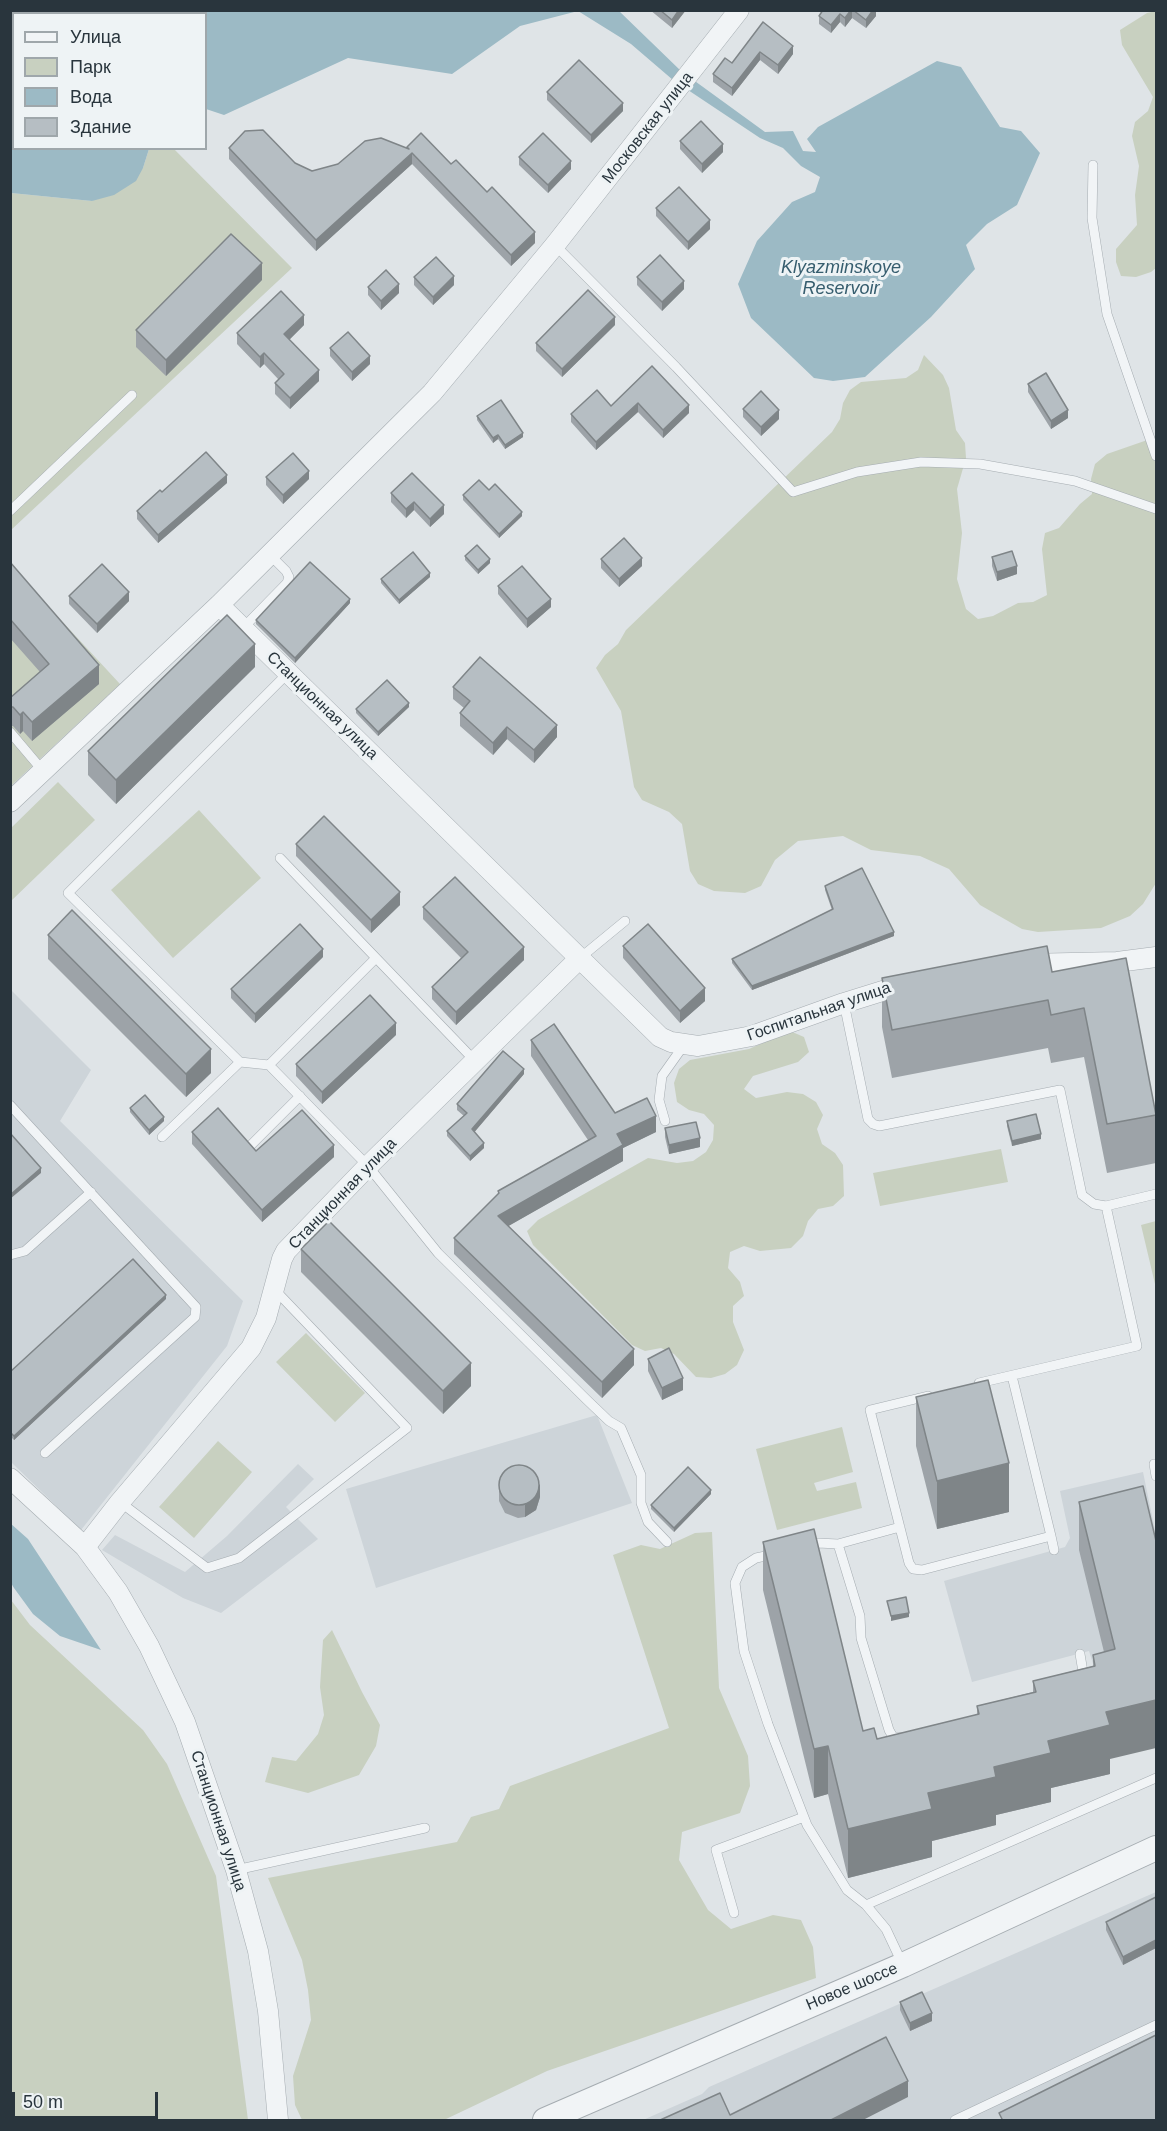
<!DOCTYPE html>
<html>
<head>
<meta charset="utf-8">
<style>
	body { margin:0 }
	#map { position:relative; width:1167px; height:2131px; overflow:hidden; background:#dfe4e7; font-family:Helvetica,sans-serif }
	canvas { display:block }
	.frame { position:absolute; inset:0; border:12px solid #29353d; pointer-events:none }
	.legend { position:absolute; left:12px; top:12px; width:195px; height:138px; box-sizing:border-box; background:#eef3f5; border:2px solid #9fa7ab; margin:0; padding:8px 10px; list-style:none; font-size:18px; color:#29353d }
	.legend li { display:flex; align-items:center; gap:12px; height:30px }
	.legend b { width:30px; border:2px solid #9fa7ab }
	.scale { position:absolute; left:12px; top:2092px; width:146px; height:27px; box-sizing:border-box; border:3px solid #29353d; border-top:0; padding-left:8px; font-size:18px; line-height:21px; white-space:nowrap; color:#29353d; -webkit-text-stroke:4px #eef3f5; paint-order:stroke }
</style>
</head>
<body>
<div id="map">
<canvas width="1167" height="2131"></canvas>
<div class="frame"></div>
<ul class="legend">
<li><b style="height:8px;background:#f1f4f6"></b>Улица</li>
<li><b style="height:16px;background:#c8d0c0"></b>Парк</li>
<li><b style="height:16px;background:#9cbac5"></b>Вода</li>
<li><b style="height:16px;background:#b6bec3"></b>Здание</li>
</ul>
<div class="scale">50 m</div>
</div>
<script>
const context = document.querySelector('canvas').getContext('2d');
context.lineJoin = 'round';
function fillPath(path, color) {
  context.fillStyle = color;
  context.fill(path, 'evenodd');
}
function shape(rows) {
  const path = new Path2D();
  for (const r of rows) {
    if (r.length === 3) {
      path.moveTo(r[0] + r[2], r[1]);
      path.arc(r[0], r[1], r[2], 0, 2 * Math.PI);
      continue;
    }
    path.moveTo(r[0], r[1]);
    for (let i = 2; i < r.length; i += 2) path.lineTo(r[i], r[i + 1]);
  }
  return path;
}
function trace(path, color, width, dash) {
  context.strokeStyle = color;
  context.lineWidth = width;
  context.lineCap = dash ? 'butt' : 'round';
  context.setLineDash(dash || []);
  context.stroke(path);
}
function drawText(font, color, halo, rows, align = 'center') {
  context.font = font + ' Helvetica,sans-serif';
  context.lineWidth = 6;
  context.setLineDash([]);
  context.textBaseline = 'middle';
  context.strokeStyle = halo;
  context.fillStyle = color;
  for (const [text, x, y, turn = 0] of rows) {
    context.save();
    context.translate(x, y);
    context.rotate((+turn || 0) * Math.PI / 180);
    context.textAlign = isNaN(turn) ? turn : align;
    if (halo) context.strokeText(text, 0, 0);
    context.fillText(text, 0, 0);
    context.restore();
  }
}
fillPath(shape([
	[10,989,91,1070,60,1121,243,1301,227,1346,81,1530,11,1462],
	[597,1415,632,1503,376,1588,346,1489],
	[298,1464,314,1479,286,1507,318,1539,221,1613,183,1598,102,1550,115,1535,185,1572,227,1536],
	[1143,1472,1156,1535,1156,1677,1094,1667,1089,1651,972,1682,944,1581,1065,1547,1070,1538,1060,1491],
	[1156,1892,1156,2120,643,2120,702,2094,709,2087]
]), '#cdd4d9');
fillPath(shape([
	[1156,11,1156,268,1151,272,1136,277,1121,276,1116,262,1116,249,1137,225,1135,195,1139,166,1132,136,1135,122,1148,111,1153,97,1122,45,1120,30,1147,13],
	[149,149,174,149,292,268,11,530,11,193,92,201,143,168],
	[924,355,943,375,949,388,956,430,965,443,966,458,957,489,962,533,957,579,966,609,978,619,993,616,1018,603,1033,602,1047,595,1042,549,1045,533,1059,528,1080,504,1092,494,1091,479,1095,464,1107,454,1156,437,1156,883,1143,904,1130,916,1101,928,1038,932,1022,929,980,905,949,869,920,856,871,850,843,836,798,841,775,860,761,886,745,893,714,891,698,884,690,871,682,824,669,812,642,800,634,787,621,711,596,668,605,655,618,644,626,630,832,432,840,419,843,403,850,390,861,382,906,378,918,370],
	[11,566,120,684,11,786],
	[58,782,95,820,11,901,11,828],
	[199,810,261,878,173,958,111,890],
	[790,1031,804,1037,809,1052,798,1062,753,1076,744,1089,756,1098,787,1092,803,1094,816,1102,823,1115,817,1129,822,1144,835,1153,843,1165,844,1196,833,1206,818,1209,808,1221,803,1236,791,1248,760,1251,744,1246,730,1252,728,1268,740,1282,744,1296,733,1306,733,1322,744,1350,737,1365,725,1374,711,1378,696,1377,674,1354,661,1348,645,1351,632,1345,533,1245,527,1231,538,1220,648,1158,677,1163,693,1161,706,1152,713,1140,714,1125,704,1114,689,1110,677,1102,674,1083,679,1069,690,1060,749,1049],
	[1001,1149,1008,1182,880,1206,873,1173],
	[1156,1221,1156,1284,1155,1284,1141,1225],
	[306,1333,365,1393,335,1422,276,1362],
	[842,1427,853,1472,814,1483,817,1491,856,1482,862,1508,777,1530,756,1449],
	[218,1441,252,1472,194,1538,159,1507],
	[712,1532,719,1688,748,1756,750,1786,740,1813,682,1832,679,1860,708,1910,731,1929,773,1915,801,1920,813,1947,816,1978,547,2071,444,2120,302,2120,295,2105,293,2076,311,2020,308,1990,302,1960,268,1878,457,1842,471,1817,499,1809,510,1786,669,1728,613,1555,641,1545,660,1549,695,1533],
	[11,1600,30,1625,143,1730,167,1764,216,1876,248,2120,11,2120],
	[332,1630,362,1692,380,1725,376,1746,359,1775,308,1793,265,1782,272,1757,296,1761,318,1734,324,1715,320,1687,323,1640]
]), '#c8d0c0');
fillPath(shape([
	[59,11,76,11,80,13,14,14,14,148,149,149,143,168,136,181,114,195,92,201,11,193,11,11],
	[129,11,619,11,681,71,765,132,793,131,803,151,816,152,807,139,818,127,937,61,961,67,1000,127,1021,131,1040,153,1017,205,987,224,966,245,975,269,931,317,865,377,833,381,814,378,751,318,738,284,757,241,792,202,815,192,820,177,801,166,783,148,760,138,673,80,631,44,578,11,520,26,452,74,348,58,224,115,206,109,206,14,131,14],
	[10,1523,28,1539,101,1650,60,1636,33,1614,14,1588,11,1583]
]), '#9cbac5');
const service = shape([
	[1093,165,1092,218,1107,314,1156,456],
	[555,245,676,367,793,492,857,472,921,462,980,464,1075,481,1156,509],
	[10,511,132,395],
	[243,628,287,583,289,577,286,571,270,555],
	[288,673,68,893,240,1062,269,1065,376,958],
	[10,732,43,771],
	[280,858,475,1061],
	[580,958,625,921],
	[844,1003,868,1119,873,1124,879,1126,1060,1090,1082,1195,1094,1204,1106,1206,1156,1194],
	[269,1065,368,1166,438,1253,587,1400,609,1421,621,1428,641,1475,641,1503,648,1522,667,1542],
	[10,1105,196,1307,195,1317,45,1453],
	[665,1121,659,1100,662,1076,684,1045],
	[162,1137,240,1062],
	[250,1146,300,1096],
	[10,1255,25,1251,91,1192],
	[979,1383,1137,1346,1106,1206],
	[928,1396,870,1410,909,1563,913,1569,922,1570,1051,1536,1012,1376],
	[1154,1464,1156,1476],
	[120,1502,207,1568,239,1558,407,1428,275,1290],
	[1051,1536,1054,1550],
	[838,1544,860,1616,861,1638,889,1730,893,1737,903,1737],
	[806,1546,818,1543,838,1544,900,1527],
	[775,1554,756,1558,742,1567,735,1583,744,1651,768,1724,807,1825,847,1890,866,1905,886,1929,903,1965],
	[1078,1679,1083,1672,1080,1654],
	[236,1870,425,1828],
	[866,1905,1156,1778],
	[734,1913,716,1850,804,1817],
	[955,2120,1156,2025]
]);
const minor = shape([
	[219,605,660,1037,671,1042,698,1046,752,1036,844,1003,905,984],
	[10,802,219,605,432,393,555,245,739,10],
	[1025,964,1117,962,1156,957],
	[10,1478,85,1547,118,1592,149,1646,185,1722,236,1870,258,1951,268,2011,278,2120],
	[85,1547,120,1502,251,1348,266,1318,282,1259,286,1251,368,1166,580,958]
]);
const tertiary = shape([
	[545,2120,903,1965,1156,1848]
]);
trace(service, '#a5acb1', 10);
trace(minor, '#a5acb1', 21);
trace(tertiary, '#a5acb1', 26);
trace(service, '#f1f4f6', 9);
trace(minor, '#f1f4f6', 20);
trace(tertiary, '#f1f4f6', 24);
fillPath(shape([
	[650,10,686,10,672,28],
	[823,10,876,10,876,16,866,28,852,18,845,27,840,22,831,33,819,24,819,16],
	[763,22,793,54,778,74,760,60,732,96,713,82,713,74,732,63],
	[547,92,623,111,591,143,547,100],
	[680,141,723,152,702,173,680,149],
	[407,147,451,164,535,243,511,266,412,164,316,251,229,159,229,148,295,163,312,171,407,148],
	[519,157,571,169,548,193,519,165],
	[656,208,710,229,688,250,656,216],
	[414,277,454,285,433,305,414,285],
	[637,277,684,289,662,311,637,285],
	[262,280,166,376,136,347,136,330],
	[368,287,399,293,381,310,368,295],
	[304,325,289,340,319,381,290,409,275,394,275,383,279,380,264,364,260,368,237,344,237,333],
	[615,325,562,377,536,351,536,343],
	[330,348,370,364,352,381,330,356],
	[652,366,689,413,663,438,638,412,596,450,571,422,571,414,611,406],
	[1028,384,1068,418,1051,429,1028,392],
	[743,409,779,419,761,436,743,417],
	[477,416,523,437,505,449,498,439,493,443,477,420],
	[266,477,309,479,283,504,266,485],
	[227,483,158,543,137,519,137,511,162,492],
	[489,490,522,516,499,538,463,500,463,495],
	[391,493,444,514,430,527,414,510,406,518,391,502],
	[465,556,490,563,478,574,465,560],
	[992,557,1017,574,997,581,992,566],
	[601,559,642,566,619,587,601,568],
	[10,562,99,684,32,741,23,731,20,734,13,726,11,726,10,744,10,698,40,672,10,638],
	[430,577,399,604,381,583,381,579],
	[498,586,551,607,527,628,498,594],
	[69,596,129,601,97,633,69,604],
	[350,603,295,663,256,624,256,620],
	[255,667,116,804,88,775,88,751],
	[453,687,557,737,534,763,507,739,493,755,460,726,460,713,464,708,453,699],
	[409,707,378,736,356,713,356,709],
	[296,844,400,905,371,933,296,856],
	[825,886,894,936,752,990,732,963,732,959,832,910,825,890],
	[423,907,524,960,456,1025,432,999,432,987,461,958,423,919],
	[48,935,211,1073,186,1097,48,959],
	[623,946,705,1001,680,1023,623,958],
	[323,957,255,1023,231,998,231,989],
	[1126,958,1156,1115,1156,1163,1107,1173,1084,1057,1051,1063,1048,1048,892,1078,882,1027,882,978,1052,972],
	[396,1035,322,1104,296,1076,296,1064],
	[531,1040,615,1113,656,1132,623,1148,623,1161,508,1226,634,1365,602,1398,454,1254,454,1238,498,1194,498,1191,588,1140,531,1056],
	[524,1074,474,1132,484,1148,470,1161,447,1136,447,1131,464,1116,457,1110,457,1104],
	[130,1108,164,1121,149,1135,130,1112],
	[1007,1121,1041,1139,1012,1146,1007,1126],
	[665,1128,700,1147,669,1154,665,1137],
	[192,1132,256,1151,334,1157,262,1222,192,1144],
	[301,1249,471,1386,443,1414,301,1272],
	[166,1299,14,1440,10,1436,10,1372],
	[648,1359,683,1390,662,1400,648,1371],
	[916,1397,1009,1512,937,1529,916,1446],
	[499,1481,540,1497,536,1510,525,1517,518,1518,505,1513,499,1501],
	[1143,1486,1110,1759,1110,1774,1051,1788,1051,1802,996,1815,996,1825,932,1841,932,1857,848,1878,828,1794,814,1798,763,1590,763,1542,863,1731,877,1739,977,1715,977,1706,1033,1692,1033,1681,1093,1666,1093,1655,1104,1652,1079,1550,1079,1502],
	[711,1494,674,1532,651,1509,651,1505],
	[1156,1897,1156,1948,1123,1965,1106,1930,1106,1922],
	[900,2002,932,2021,910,2031,900,2010]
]), '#9da3a8');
fillPath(shape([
	[679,10,686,10,672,28,672,20],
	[851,10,852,10,852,18,845,27,845,18],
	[873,10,876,10,876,16,866,28,866,20],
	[840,14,840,22,831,33,831,25],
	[793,46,793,54,778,74,778,65],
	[760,52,760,60,732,96,732,88],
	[623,103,623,111,591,143,591,135],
	[723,144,723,152,702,173,702,164],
	[412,153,412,164,316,251,316,240],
	[571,161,571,169,548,193,548,185],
	[710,220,710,229,688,250,688,242],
	[535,232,535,243,511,266,511,255],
	[262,263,262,280,166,376,166,360],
	[454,276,454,285,433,305,433,297],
	[684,281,684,289,662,311,662,302],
	[399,284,399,293,381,310,381,301],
	[304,315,304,325,284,345,284,334],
	[615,317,615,325,562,377,562,369],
	[264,353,264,364,260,368,260,357],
	[370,356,370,364,352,381,352,372],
	[319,370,319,381,290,409,290,398],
	[638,403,638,412,596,450,596,442],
	[689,405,689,413,663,438,663,430],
	[779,410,779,419,761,436,761,427],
	[1068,410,1068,418,1051,429,1051,421],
	[523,433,523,437,505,449,505,445],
	[498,435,498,439,493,443,493,438],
	[309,471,309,479,283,504,283,495],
	[227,475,227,483,158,543,158,535],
	[414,502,414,510,406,518,406,509],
	[444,505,444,514,430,527,430,519],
	[522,512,522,516,499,538,499,534],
	[642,558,642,566,619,587,619,579],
	[490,559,490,563,478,574,478,570],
	[1017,566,1017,574,997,581,997,572],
	[430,573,430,577,399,604,399,600],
	[129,592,129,601,97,633,97,624],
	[350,599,350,603,295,663,295,658],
	[551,599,551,607,527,628,527,619],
	[255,644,255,667,116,804,116,780],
	[99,665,99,684,32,741,32,722],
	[409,703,409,707,378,736,378,732],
	[23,712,23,731,20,734,20,715],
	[557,725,557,737,534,763,534,750],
	[507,727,507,739,493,755,493,743],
	[400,892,400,905,371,933,371,920],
	[894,932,894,936,752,990,752,986],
	[524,947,524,960,456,1025,456,1012],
	[323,949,323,957,255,1023,255,1014],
	[705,988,705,1001,680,1023,680,1011],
	[396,1023,396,1035,322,1104,322,1092],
	[211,1049,211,1073,186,1097,186,1074],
	[524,1069,524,1074,472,1135,472,1129],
	[656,1116,656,1132,623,1148,623,1161,498,1232,498,1216,617,1134],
	[164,1117,164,1121,149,1135,149,1130],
	[1041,1134,1041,1139,1012,1146,1012,1141],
	[700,1138,700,1147,669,1154,669,1145],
	[484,1143,484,1148,470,1161,470,1156],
	[334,1145,334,1157,262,1222,262,1210],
	[41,1168,41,1173,10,1199,10,1195],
	[166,1295,166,1299,14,1440,14,1436],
	[634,1349,634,1365,602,1398,602,1382],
	[471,1363,471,1386,443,1414,443,1391],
	[683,1378,683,1390,662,1400,662,1388],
	[1009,1463,1009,1512,937,1529,937,1481],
	[540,1484,540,1497,536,1510,525,1517,525,1505],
	[711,1490,711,1494,674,1532,674,1528],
	[909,1613,909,1617,891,1621,891,1616],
	[1156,1700,1156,1748,1110,1759,1110,1774,1051,1788,1051,1802,996,1815,996,1825,932,1841,932,1857,848,1878,848,1829,928,1793,994,1767,1106,1712],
	[828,1746,828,1794,814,1798,814,1749],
	[1156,1940,1156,1948,1123,1965,1123,1957],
	[932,2013,932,2021,910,2031,910,2023],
	[908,2081,908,2097,861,2121,829,2121]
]), '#7f8588');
const building = shape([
	[660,10,679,10,672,20,660,10],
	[823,10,851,10,845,18,840,14,831,25,819,16,823,10],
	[853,10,873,10,866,20,853,10],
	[763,22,793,46,778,65,760,52,732,88,713,74,725,58,732,63,763,22],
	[579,60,623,103,591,135,547,92,579,60],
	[701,121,723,144,702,164,680,141,701,121],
	[263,130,295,163,312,171,338,164,365,141,381,138,409,149,407,147,421,133,451,164,456,160,487,192,492,187,535,232,511,255,412,153,316,240,229,148,245,131,263,130],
	[543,133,571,161,548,185,519,157,543,133],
	[679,187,710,220,688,242,656,208,679,187],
	[231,234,262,263,166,360,136,330,231,234],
	[660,255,684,281,662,302,637,277,660,255],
	[436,257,454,276,433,297,414,277,436,257],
	[386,270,399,284,381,301,368,287,386,270],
	[588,290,615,317,562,369,536,343,588,290],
	[281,291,304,315,284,334,319,370,290,398,275,383,284,374,264,353,260,357,237,333,281,291],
	[348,332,370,356,352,372,330,348,348,332],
	[652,366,689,405,663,430,638,403,596,442,571,414,597,390,611,406,652,366],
	[1046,373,1068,410,1051,421,1028,384,1046,373],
	[761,391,779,410,761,427,743,409,761,391],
	[501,400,523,433,505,445,498,435,493,438,477,416,501,400],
	[206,452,227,475,158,535,137,511,160,490,162,492,206,452],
	[293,453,309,471,283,495,266,477,293,453],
	[412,473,444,505,430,519,414,502,406,509,391,493,412,473],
	[479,480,489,490,495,484,522,512,499,534,463,495,479,480],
	[624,538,642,558,619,579,601,559,624,538],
	[477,545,490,559,478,570,465,556,477,545],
	[1012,551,1017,566,997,572,992,557,1012,551],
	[413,552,430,573,399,600,381,579,413,552],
	[10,562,99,665,32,722,23,712,20,715,13,707,10,707,10,698,49,664,10,619,10,562],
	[310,562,350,599,295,658,256,620,310,562],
	[102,564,129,592,97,624,69,596,102,564],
	[522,566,551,599,527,619,498,586,522,566],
	[227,615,255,644,116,780,88,751,227,615],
	[480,657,557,725,534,750,507,727,493,743,460,713,470,701,453,687,480,657],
	[387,680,409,703,378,732,356,709,387,680],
	[324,816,400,892,371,920,296,844,324,816],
	[862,868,894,932,752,986,732,959,833,909,825,886,862,868],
	[455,877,524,947,456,1012,432,987,468,952,423,907,455,877],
	[72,910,211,1049,186,1074,48,935,72,910],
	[300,924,323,949,255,1014,231,989,300,924],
	[648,924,705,988,680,1011,623,946,648,924],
	[1047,946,1052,972,1126,958,1156,1115,1107,1124,1084,1008,1051,1015,1048,1000,892,1030,882,978,1047,946],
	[370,995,396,1023,322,1092,296,1064,370,995],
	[554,1024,615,1113,647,1098,656,1116,617,1134,623,1145,498,1216,634,1349,602,1382,454,1238,499,1193,498,1191,596,1136,531,1040,554,1024],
	[503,1051,524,1069,472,1129,484,1143,470,1156,447,1131,467,1113,457,1104,503,1051],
	[145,1095,164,1117,149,1130,130,1108,145,1095],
	[218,1108,256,1151,302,1110,334,1145,262,1210,192,1132,218,1108],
	[1036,1114,1041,1134,1012,1141,1007,1121,1036,1114],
	[696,1122,700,1138,669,1145,665,1128,696,1122],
	[10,1133,41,1168,10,1195,10,1133],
	[329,1221,471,1363,443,1391,301,1249,329,1221],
	[133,1259,166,1295,14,1436,10,1432,10,1372,133,1259],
	[669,1348,683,1378,662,1388,648,1359,669,1348],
	[988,1380,1009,1463,937,1481,916,1397,988,1380],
	[519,1485,20],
	[688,1467,711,1490,674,1528,651,1505,688,1467],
	[1143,1486,1156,1541,1156,1700,1106,1712,1110,1725,1048,1741,1051,1753,994,1767,996,1777,928,1793,932,1809,848,1829,828,1746,814,1749,763,1542,814,1529,863,1731,874,1728,877,1739,979,1714,977,1706,1036,1692,1033,1681,1095,1666,1093,1655,1115,1649,1079,1502,1143,1486],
	[906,1597,909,1613,891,1616,887,1601,906,1597],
	[1156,1897,1156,1940,1123,1957,1106,1922,1156,1897],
	[922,1992,932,2013,910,2023,900,2002,922,1992],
	[1156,2035,1156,2121,1003,2121,999,2113,1156,2035],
	[886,2037,908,2081,829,2121,658,2121,720,2093,730,2115,886,2037]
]);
fillPath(building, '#b6bec3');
trace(building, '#7f8588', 1.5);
drawText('16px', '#29353d', '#eef3f5', [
	["Московская улица",648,128,-52],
	["Станционная улица",322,706,44],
	["Госпитальная улица",819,1012,-19],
	["Станционная улица",343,1194,-46],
	["Станционная улица",218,1821,72],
	["Новое шоссе",852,1987,-23]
]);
drawText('italic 18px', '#365d6e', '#eef3f5', [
	["Klyazminskoye",841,268],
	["Reservoir",841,289]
]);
</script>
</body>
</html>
